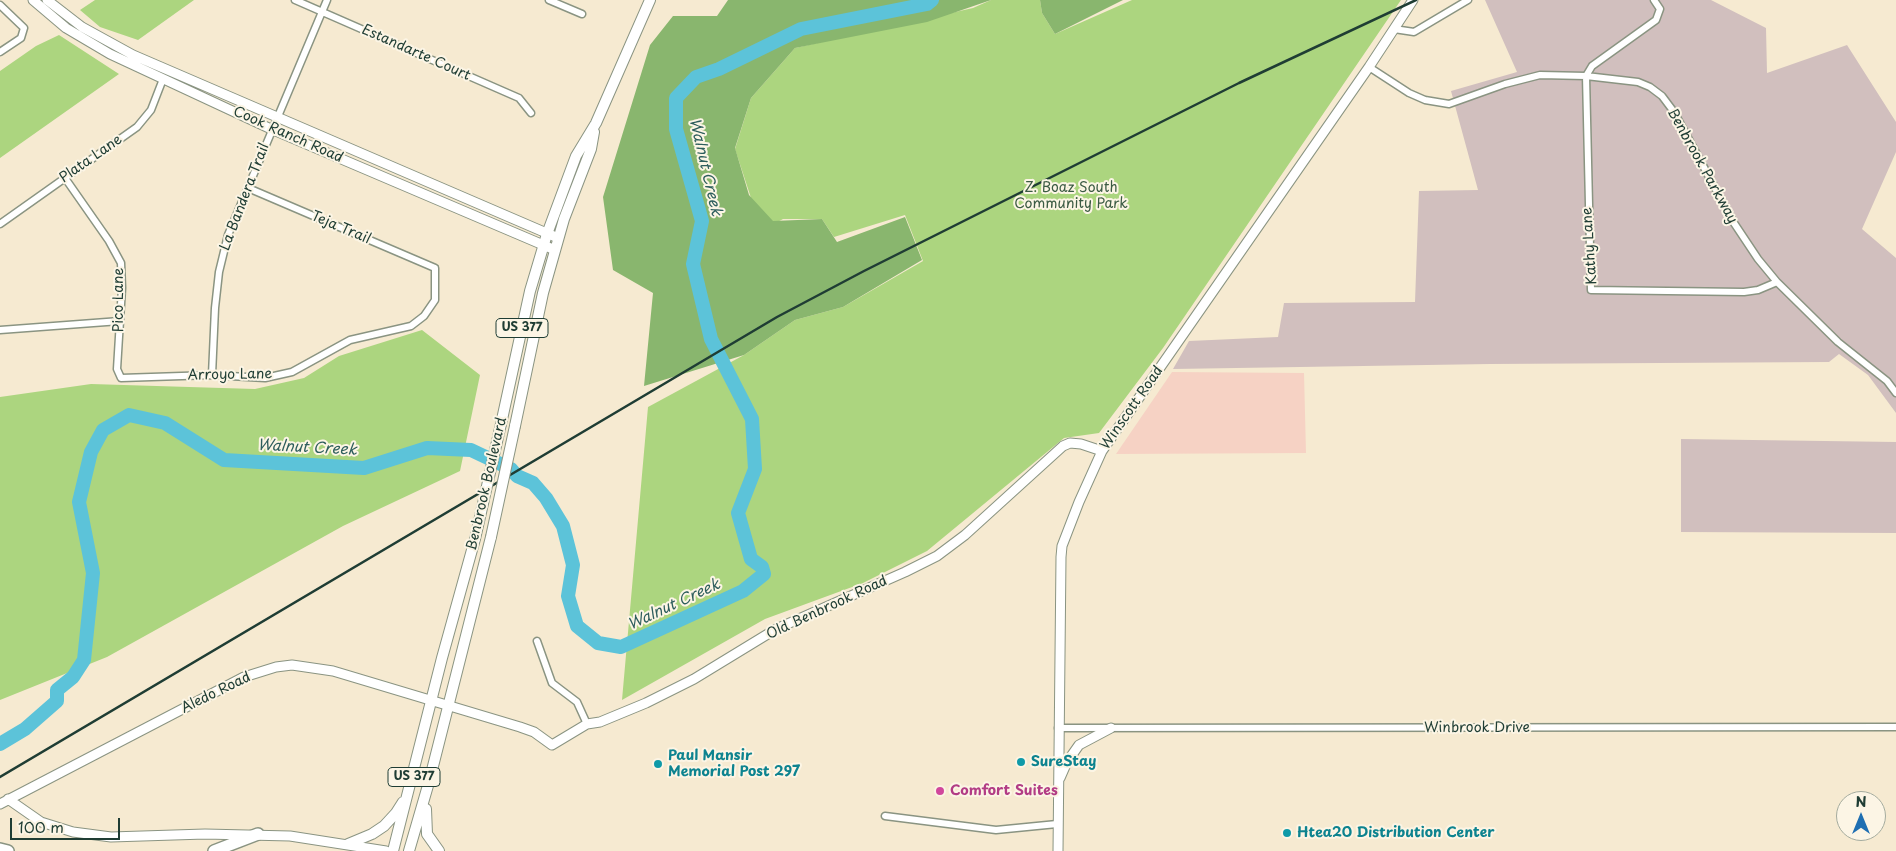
<!DOCTYPE html>
<html>
<head>
<meta charset="utf-8">
<style>
	body { margin:0 }
	#map { position:relative; width:1896px; height:851px; overflow:hidden; background:#f6ead1; font-family:"Playpen Sans",sans-serif }
	canvas { display:block }
	.north { position:absolute; left:1836px; top:791px; width:50px; height:50px; box-sizing:border-box; background:#fcf5e5; border:1px solid #a4ab9e; border-radius:50%; rotate:0deg; font-size:14px; font-weight:700; line-height:20px; text-align:center; color:#1f3d34 }
	.north::after { content:''; display:block; margin:auto; width:18px; height:22px; background:#1f6fb2; clip-path:polygon(50% 0,100% 100%,50% 72%,0 100%) }
	.scale { position:absolute; left:10px; top:818px; width:110px; height:22px; box-sizing:border-box; border:2px solid #1f3d34; border-top:0; padding-left:6px; font-size:15px; line-height:18px; white-space:nowrap; color:#1f3d34; -webkit-text-stroke:4px #fcf5e5; paint-order:stroke }
</style>
</head>
<body>
<div id="map">
<canvas width="1896" height="851"></canvas>
<div class="north">N</div>
<div class="scale">100 m</div>
</div>
<script>
const context = document.querySelector('canvas').getContext('2d');
context.lineJoin = 'round';
function fillPath(path, color) {
  context.fillStyle = color;
  context.fill(path, 'evenodd');
}
function shape(rows) {
  const path = new Path2D();
  for (const r of rows) {
    path.moveTo(r[0], r[1]);
    for (let i = 2; i < r.length; i += 2) path.lineTo(r[i], r[i + 1]);
  }
  return path;
}
function trace(path, color, width, dash) {
  context.strokeStyle = color;
  context.lineWidth = width;
  context.lineCap = dash ? 'butt' : 'round';
  context.setLineDash(dash || []);
  context.stroke(path);
}
function drawText(font, color, halo, rows, align = 'center') {
  context.font = font + ' "Playpen Sans",sans-serif';
  context.lineWidth = 4;
  context.setLineDash([]);
  context.textBaseline = 'middle';
  context.strokeStyle = halo;
  context.fillStyle = color;
  for (const [text, x, y, turn = 0] of rows) {
    context.save();
    context.translate(x, y);
    context.rotate((+turn || 0) * Math.PI / 180);
    context.textAlign = isNaN(turn) ? turn : align;
    if (halo) context.strokeText(text, 0, 0);
    context.fillText(text, 0, 0);
    context.restore();
  }
}
fillPath(shape([
	[1172,372,1304,373,1306,453,1116,454]
]), '#f6d2c4');
fillPath(shape([
	[1485,0,1711,0,1766,28,1767,73,1847,45,1896,122,1896,152,1862,229,1896,258,1896,413,1868,375,1839,354,1829,362,1490,364,1173,369,1189,341,1278,337,1284,303,1415,302,1419,191,1478,190,1451,91,1517,72],
	[1681,439,1896,442,1896,533,1681,532]
]), '#d1bfbe');
fillPath(shape([
	[95,0,194,0,138,40,100,27,80,10],
	[991,0,1040,0,1042,13,1055,34,1132,0,1401,0,1163,348,1099,433,1064,438,927,551,863,583,765,619,622,700,648,407,744,355,795,320,843,307,923,261,905,215,834,237,822,219,783,219,765,229,752,201,735,149,751,98,795,48,973,8],
	[59,35,119,74,0,158,0,71,36,46],
	[422,330,480,375,460,471,343,526,107,657,0,700,0,397,91,384,255,389,304,378,339,356]
]), '#acd57f');
fillPath(shape([
	[728,0,991,0,927,22,795,48,751,98,735,148,749,195,773,221,822,219,837,242,905,217,922,260,843,307,795,320,744,355,644,386,653,293,613,270,603,197,650,45,673,16,717,16],
	[1040,0,1123,0,1055,34,1042,13]
]), '#89b66e');
trace(shape([
	[0,744,25,729,57,701,57,690,73,677,84,660,93,573,79,502,91,452,103,430,129,415,165,423,224,460,364,468,427,448,471,450,511,469,517,476,533,483,546,498,563,526,573,565,568,596,577,626,598,643,621,647,743,591,764,574,762,567,751,559,738,513,755,469,752,419,711,339,693,264,702,221,676,129,676,98,696,77,719,69,801,29,927,4,932,0]
]), '#5cc3d9', 14);
const street = shape([
	[295,0,519,98,531,113],
	[549,0,582,14],
	[1654,0,1660,9,1656,20,1592,66,1586,76,1591,290,1744,292,1758,290,1777,282],
	[0,5,24,28,21,38,0,52],
	[1394,29,1414,32,1468,0],
	[1369,67,1409,93,1425,100,1449,104,1505,84,1540,75,1586,76,1638,82,1650,87,1662,96,1674,112,1734,223,1758,259,1777,282,1838,342,1887,381,1896,393],
	[65,178,109,241,121,263,122,288,117,369,121,378,212,375,265,378,292,372,350,340,411,326,424,316,435,300,435,268,248,188],
	[0,224,137,127,151,110,163,79],
	[0,330,120,321],
	[212,375,215,308,219,272,228,235,327,0],
	[537,641,552,683,577,702,587,724],
	[1058,728,1896,727],
	[885,816,996,830,1057,824]
]);
const secondary = shape([
	[33,0,66,28,110,54,271,129,555,250],
	[47,0,82,27,133,55,558,238],
	[1060,778,1067,762,1079,745,1111,728],
	[8,799,41,822,73,832,111,837,205,834,290,836,386,851],
	[0,804,244,677,276,667,292,665,333,671,520,727,534,732,552,745,587,724,600,722,646,703,694,679,776,629,905,572,937,556,965,535,1063,446,1070,443,1081,444,1102,451],
	[1058,851,1061,557,1062,546,1079,502,1102,451,1369,67,1413,0]
]);
const primary = shape([
	[501,424,530,291,547,234,576,156,596,123,650,0],
	[515,426,543,293,564,219,591,149,594,132],
	[426,809,427,834,439,851],
	[348,844,372,834,384,826,396,813,403,802],
	[393,851,442,658,475,539],
	[409,851,429,782,491,537]
]);
const highway = shape([
	[0,849,8,851],
	[214,851,258,834]
]);
trace(street, '#8a9482', 9);
trace(secondary, '#8a9482', 11);
trace(primary, '#8a9482', 12);
trace(highway, '#8a9482', 14);
trace(street, '#fff', 6);
trace(secondary, '#fff', 9);
trace(primary, '#fff', 10);
trace(highway, '#fff', 11);
trace(shape([
	[0,777,777,317,864,271,1239,83,1416,0]
]), '#1f3d34', 2.5);
const primaryBridge = shape([
	[491,537,515,426],
	[475,539,501,424]
]);
trace(primaryBridge, '#8a9482', 12, []);
trace(primaryBridge, '#fff', 10);
for (const [x, y, r, color] of [
	[1021,762,5,"#0f9aa8"],
	[658,764,5,"#0f9aa8"],
	[940,791,5,"#d1479c"],
	[1287,833,5,"#0f9aa8"]
]) {
  const dot = new Path2D();
  dot.arc(x, y, r, 0, 2 * Math.PI);
  context.fillStyle = color;
  context.fill(dot);
  trace(dot, '#fcf5e5', 2);
}
for (const [x, y, w] of [
	[522,328,52],
	[414,777,52]
]) {
  const box = new Path2D();
  box.roundRect(x - w / 2, y - 9.5, w, 19, 4);
  context.fillStyle = '#fcf5e5';
  context.fill(box);
  trace(box, '#1f3d34', 1);
}
drawText('bold 12px', '#1f3d34', null, [
	["US 377",522,328],
	["US 377",414,777]
]);
drawText('14px', '#1f3d34', '#fcf5e5', [
	["Estandarte Court",416,53,24],
	["Cook Ranch Road",288,135,24],
	["Plata Lane",91,159,-35],
	["Benbrook Parkway",1702,166,61],
	["La Bandera Trail",245,197,-69],
	["Teja Trail",341,228,23],
	["Kathy Lane",1590,246,-94],
	["Pico Lane",119,300,-90],
	["Arroyo Lane",230,375,-1],
	["Winscott Road",1132,408,-55],
	["Benbrook Boulevard",487,484,-77],
	["Old Benbrook Road",827,608,-25],
	["Aledo Road",216,693,-26],
	["Winbrook Drive",1477,728]
]);
drawText('14px', '#3b5b43', '#fcf5e5', [
	["Z. Boaz South",1071,188],
	["Community Park",1071,204]
]);
drawText('bold 14px', '#0d838f', '#fcf5e5', [
	["Paul Mansir",668,756],
	["Memorial Post 297",668,772],
	["SureStay",1031,762],
	["Htea20 Distribution Center",1297,833]
], 'left');
drawText('bold 14px', '#b23c85', '#fcf5e5', [
	["Comfort Suites",950,791]
], 'left');
drawText('italic 15px', '#2e5e5d', '#fcf5e5', [
	["Walnut Creek",705,167,77],
	["Walnut Creek",307,448,3],
	["Walnut Creek",674,605,-25]
]);
</script>
</body>
</html>
